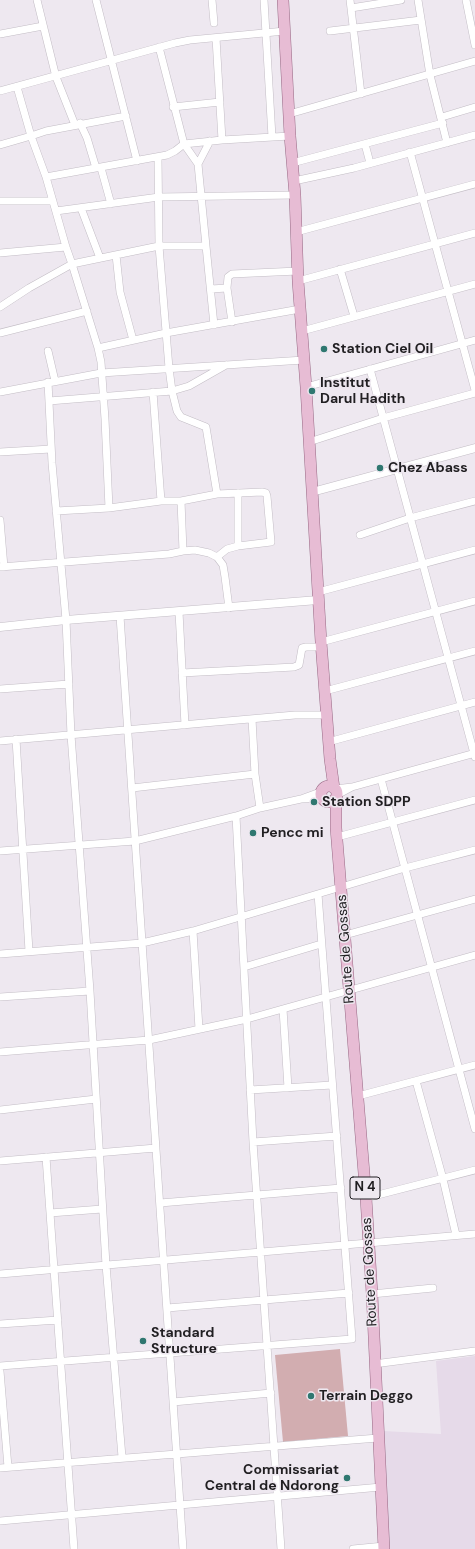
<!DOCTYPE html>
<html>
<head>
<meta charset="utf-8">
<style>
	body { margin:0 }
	canvas { display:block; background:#eee8f0 }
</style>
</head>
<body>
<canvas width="475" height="1549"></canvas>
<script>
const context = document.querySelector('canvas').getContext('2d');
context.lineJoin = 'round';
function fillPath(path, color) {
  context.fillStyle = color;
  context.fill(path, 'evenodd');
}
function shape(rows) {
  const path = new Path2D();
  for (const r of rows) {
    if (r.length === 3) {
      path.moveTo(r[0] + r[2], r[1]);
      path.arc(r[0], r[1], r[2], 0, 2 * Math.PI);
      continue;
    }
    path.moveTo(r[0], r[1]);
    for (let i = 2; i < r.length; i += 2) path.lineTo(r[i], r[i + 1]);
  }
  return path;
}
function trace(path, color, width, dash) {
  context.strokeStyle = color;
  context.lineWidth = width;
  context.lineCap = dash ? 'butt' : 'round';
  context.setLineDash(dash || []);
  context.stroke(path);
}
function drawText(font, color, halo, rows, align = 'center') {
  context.font = font + ' "DM Sans",sans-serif';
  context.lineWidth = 3;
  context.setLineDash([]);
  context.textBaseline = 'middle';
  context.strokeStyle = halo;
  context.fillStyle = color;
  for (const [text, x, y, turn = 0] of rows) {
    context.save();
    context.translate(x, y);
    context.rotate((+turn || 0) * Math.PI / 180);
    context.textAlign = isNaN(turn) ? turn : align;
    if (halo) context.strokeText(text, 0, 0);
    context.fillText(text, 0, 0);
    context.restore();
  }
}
fillPath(shape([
	[475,1356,475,1549,389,1549,383,1431,441,1434,436,1361]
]), '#e6dae9');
fillPath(shape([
	[340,1349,348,1436,283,1442,275,1355]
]), '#d2adb0');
const minor = shape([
	[37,0,56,77,75,125],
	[96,0,137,161],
	[212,0,214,23],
	[264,0,272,137],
	[350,0,361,94],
	[418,0,430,75,447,143],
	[466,0,475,45],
	[351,8,401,0],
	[330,31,421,20],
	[0,34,43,26],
	[216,38,222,140],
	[17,87,31,136,46,177,66,247,72,264,98,348,101,362,105,419,109,508],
	[0,91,175,43,190,40,285,31],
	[173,107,220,102],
	[289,114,475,61],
	[442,117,475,107],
	[80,123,87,138,96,168],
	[365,144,370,163],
	[0,145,31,136,46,131,126,116],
	[410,152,475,390],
	[158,157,159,246,169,368,172,391,177,411,181,417,206,427,217,494,262,492,266,493,267,496,271,542,238,546,227,549,217,557],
	[292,163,443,123],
	[198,164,210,141],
	[101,168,111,204],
	[46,177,167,155,175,151,184,144,222,140,290,136],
	[294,181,354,168,475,135],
	[0,201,53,201],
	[81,208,100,258],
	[56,211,159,197,295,195],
	[296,232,475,184],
	[206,246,214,325],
	[0,253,66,247],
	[116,255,120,292,133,340],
	[340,269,354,316],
	[298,281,475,233],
	[227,288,232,322],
	[211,289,227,288,228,277,232,274,298,271],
	[0,307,29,288,72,264,159,246,206,246,198,164,184,144,159,47],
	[302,331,475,284],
	[0,333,87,311],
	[98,348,166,333,300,309],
	[48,351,55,381],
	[370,369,475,757],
	[48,382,52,463,66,620,71,735,90,991,106,1265,122,1457],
	[306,387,475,340],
	[0,392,101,373,304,360],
	[153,392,161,501],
	[49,401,172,391,189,386,226,365],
	[309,442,383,418,475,393],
	[0,452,51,449],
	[238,493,238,546],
	[181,501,217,494],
	[56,511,109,508,161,501,181,501,183,551,195,550,209,553,217,557,223,565,225,577,229,608],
	[0,520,4,567],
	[360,535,410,518,475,501],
	[0,567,169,554,183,551],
	[318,592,475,550],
	[179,612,185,725],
	[120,616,183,1549],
	[321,642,475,601],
	[182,673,294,667,299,665,302,648,306,647,321,647],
	[0,689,69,684],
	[325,691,475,651],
	[252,719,255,774,260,808],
	[16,739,29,951],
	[0,741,295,715,327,715],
	[328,742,475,702],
	[381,779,475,1129],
	[352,787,475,753],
	[132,788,255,774],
	[335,789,352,787,337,795],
	[323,791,301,799,323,798],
	[236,816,253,1142,281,1549],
	[337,837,475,800],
	[0,851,135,841,236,816,260,808,301,799],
	[193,931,199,1029],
	[345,935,475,899],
	[0,954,142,943,193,931,405,868,475,850],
	[244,967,321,944],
	[0,997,90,991],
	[283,1009,288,1088],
	[0,1052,149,1040,247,1019,475,955],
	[416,1081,443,1179,456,1235],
	[250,1090,332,1085],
	[358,1096,475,1065],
	[0,1110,96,1099],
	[253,1142,337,1136],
	[46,1157,74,1549],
	[0,1161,156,1148],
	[366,1198,475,1170],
	[160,1203,341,1188],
	[50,1213,102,1209],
	[0,1274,475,1234],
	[372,1294,433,1288],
	[167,1308,349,1293],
	[0,1324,58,1320],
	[374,1364,475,1351],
	[0,1366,352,1339,318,894],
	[0,1371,8,1467],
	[173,1402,271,1393],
	[0,1468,378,1438],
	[0,1521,381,1487],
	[353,1549,384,1546]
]);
const tertiary = shape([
	[312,492,475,448],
	[0,627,66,620,318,600]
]);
const primary = shape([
	[283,0,290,136,295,195,298,281,306,387,321,642,330,759,334,788],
	[329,794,8],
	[336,798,336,828,366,1198,372,1294,384,1549]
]);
trace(minor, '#c3bdc5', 8);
trace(tertiary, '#c3bdc5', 9);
trace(primary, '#976884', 12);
trace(minor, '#fff', 7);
trace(tertiary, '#fff', 8);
trace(primary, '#e7bcd4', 11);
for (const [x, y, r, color] of [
	[324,349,4,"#2f7770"],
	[312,391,4,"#2f7770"],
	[380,468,4,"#2f7770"],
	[314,802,4,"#2f7770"],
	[253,833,4,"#2f7770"],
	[143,1341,4,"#2f7770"],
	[311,1396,4,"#2f7770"],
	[347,1478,4,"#2f7770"]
]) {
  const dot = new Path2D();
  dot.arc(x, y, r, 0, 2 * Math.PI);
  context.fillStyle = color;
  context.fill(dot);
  trace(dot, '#eee8f0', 1.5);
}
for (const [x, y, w] of [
	[365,1188,30]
]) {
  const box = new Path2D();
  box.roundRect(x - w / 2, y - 11, w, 22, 3);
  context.fillStyle = '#eee8f0';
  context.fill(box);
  trace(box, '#211f22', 1);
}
drawText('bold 13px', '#211f22', null, [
	["N 4",365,1188]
]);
drawText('bold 14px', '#211f22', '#eee8f0', [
	["Station Ciel Oil",332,349],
	["Institut",320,383],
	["Darul Hadith",320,399],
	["Chez Abass",388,468],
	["Station SDPP",322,802],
	["Pencc mi",261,833],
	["Standard",151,1333],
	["Structure",151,1349],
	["Terrain Deggo",319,1396],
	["Commissariat",339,1470,"right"],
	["Central de Ndorong",339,1486,"right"]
], 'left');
drawText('14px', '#211f22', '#eee8f0', [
	["Route de Gossas",346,949,-94],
	["Route de Gossas",370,1272,-93]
]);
</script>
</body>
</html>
